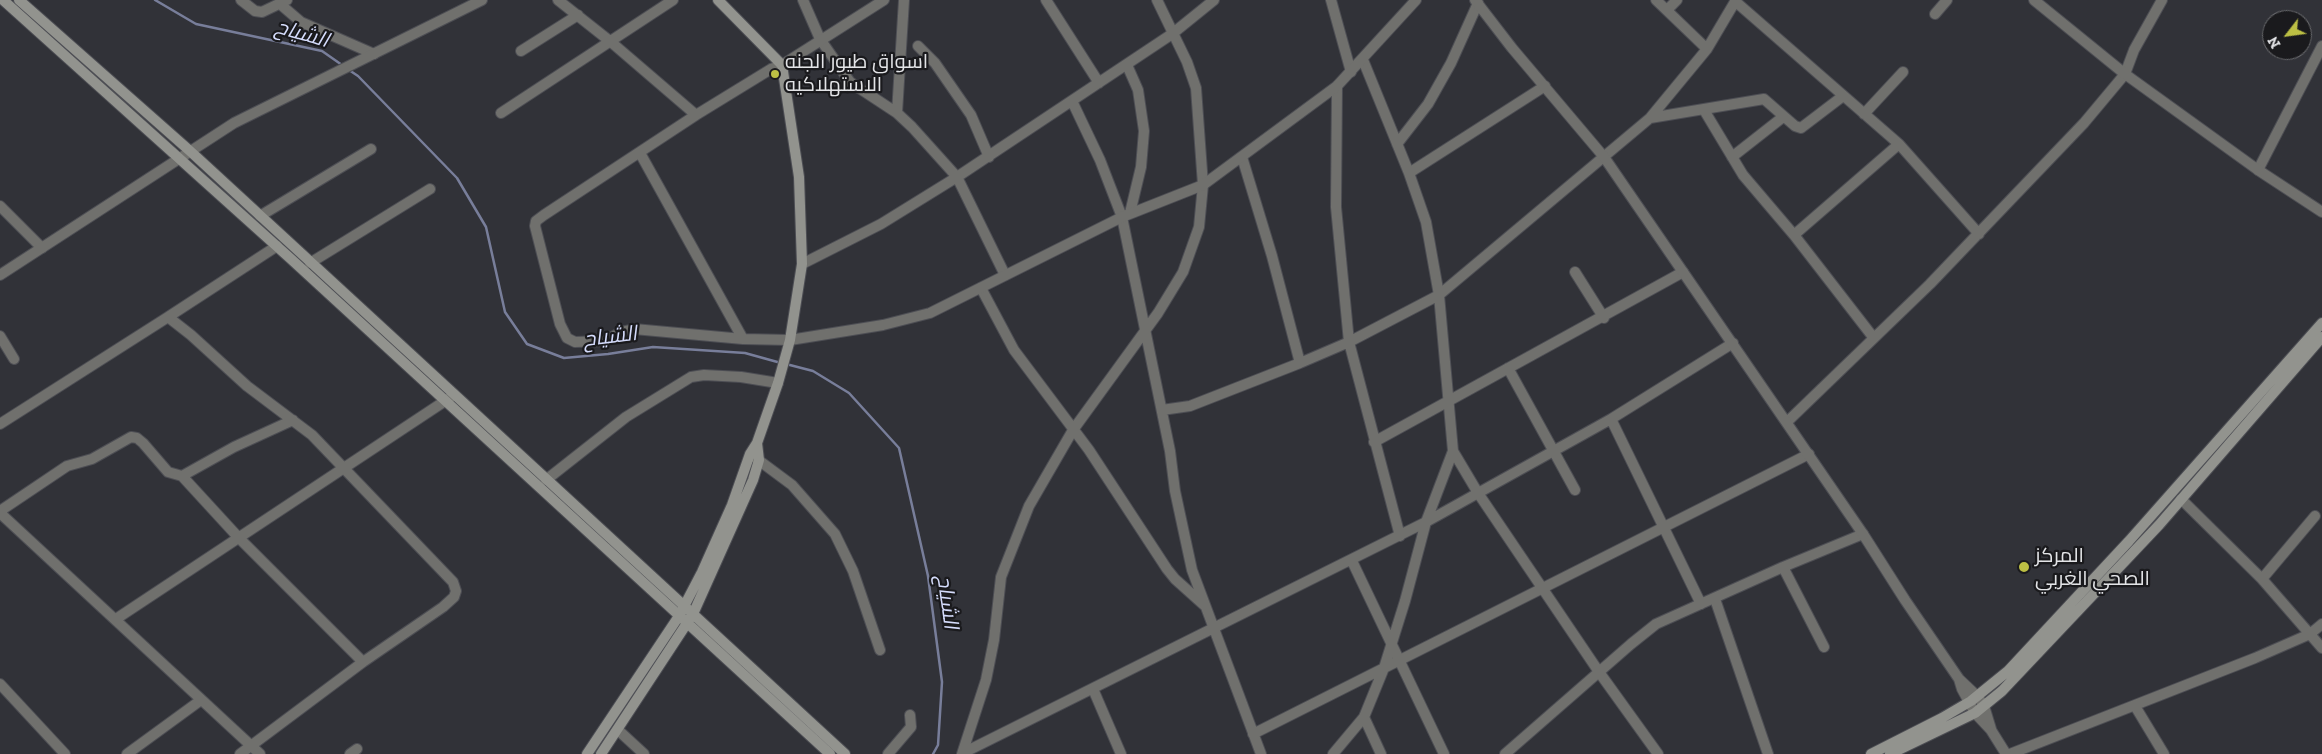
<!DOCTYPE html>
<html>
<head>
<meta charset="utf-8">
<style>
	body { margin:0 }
	#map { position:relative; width:2322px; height:754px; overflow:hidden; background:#313238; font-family:"Zilla Slab",serif }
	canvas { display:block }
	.north { position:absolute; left:2262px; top:10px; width:50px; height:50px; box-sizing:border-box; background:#1a1a1d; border:1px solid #6a6b6e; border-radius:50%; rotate:240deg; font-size:14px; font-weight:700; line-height:20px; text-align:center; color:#e3e4e7 }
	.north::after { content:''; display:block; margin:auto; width:18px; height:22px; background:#bcbf44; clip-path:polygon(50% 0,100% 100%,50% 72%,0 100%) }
</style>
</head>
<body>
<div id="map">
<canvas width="2322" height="754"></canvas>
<div class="north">N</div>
</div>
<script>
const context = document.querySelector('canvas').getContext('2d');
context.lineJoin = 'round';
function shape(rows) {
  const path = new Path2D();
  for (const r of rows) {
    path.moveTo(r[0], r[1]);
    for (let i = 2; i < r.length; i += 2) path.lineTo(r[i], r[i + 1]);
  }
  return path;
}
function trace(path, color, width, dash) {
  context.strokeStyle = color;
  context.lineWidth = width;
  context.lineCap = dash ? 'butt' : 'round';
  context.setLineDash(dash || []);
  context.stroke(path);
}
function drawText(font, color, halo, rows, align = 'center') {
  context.font = font + ' "Zilla Slab",Cairo,serif';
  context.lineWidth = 4.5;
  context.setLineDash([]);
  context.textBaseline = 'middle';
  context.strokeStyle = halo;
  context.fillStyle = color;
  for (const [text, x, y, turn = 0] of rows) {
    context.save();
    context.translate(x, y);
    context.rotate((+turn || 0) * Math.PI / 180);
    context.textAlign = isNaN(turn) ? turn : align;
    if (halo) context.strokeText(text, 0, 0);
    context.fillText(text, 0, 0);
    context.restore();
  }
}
trace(shape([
	[155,0,196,24,322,51,342,65],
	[349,70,358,76,457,178,486,227,505,312,527,344,564,358,608,354,653,347,745,353,781,363],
	[786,364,813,371,849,393,899,448,928,576,942,682,938,745,933,754]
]), '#787e9a', 2.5);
const minor = shape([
	[241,0,255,11,262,12,287,0],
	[558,0,611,42,696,115],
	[803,0,820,39,850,82,897,113,912,127,957,177,1005,275],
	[1046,0,1099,83],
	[1331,0,1351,72],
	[1656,0,1707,49],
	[1736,2,1899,144,1979,234],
	[280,4,301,22,374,54],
	[1667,10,1677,0],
	[1935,14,1947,0],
	[918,46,935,63,971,115,989,157],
	[521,51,578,15],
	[1363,60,1409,173,1426,222,1439,295,1453,451,1478,493,1599,672,1658,754],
	[782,65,771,69,696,115,544,215,536,221,535,226,560,324,567,338,575,342,605,341,621,332,634,329,743,339,790,340],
	[1127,65,1138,90,1144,131,1141,167,1130,213],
	[1337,86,1336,207,1349,342,1400,536],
	[1072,101,1100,160,1122,217,1170,451,1175,491,1192,570,1261,754],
	[1704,110,1743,175,1794,235],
	[501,113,673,0],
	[897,113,904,0],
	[1864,114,1903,72],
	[1650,118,1764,99,1795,126,1801,128,1843,96],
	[1397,144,1428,104,1451,63,1478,3],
	[640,153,743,339],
	[1242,157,1272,256,1300,363],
	[1732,157,1783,117],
	[2258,170,2322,46],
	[1409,173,1545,86],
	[0,206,42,248],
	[260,216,371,149],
	[310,263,430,189],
	[802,264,881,224,957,177,1172,34,1214,0],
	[1575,272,1604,318],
	[981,288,1014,350,1089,450,1167,569,1175,579,1204,605],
	[168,317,277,246],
	[0,336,14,359],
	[1873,337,1794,235,1899,144],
	[1508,368,1575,490],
	[1162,410,1190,406,1300,363,1349,342,1439,295,1650,118,1707,49,1736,0],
	[1611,419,1701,604],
	[1788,421,1930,284,2084,123,2125,74,2134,50,2162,0],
	[0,424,168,317,191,335,247,386,312,435,453,582,456,591,454,597,443,607,363,662,240,754],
	[1374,442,1683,272],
	[753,456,792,485,835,534,853,571,880,650],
	[182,476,238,537,363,662],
	[546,480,626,417,691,377,704,375,741,377,778,383],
	[2181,499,2262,579,2322,648],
	[0,511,67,466,92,459,131,437,137,438,143,443,168,472,182,476,234,447,293,420],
	[0,513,260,754],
	[1352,561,1444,754],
	[1783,567,1824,647],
	[2262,579,2315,516],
	[1715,599,1768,754],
	[116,619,454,395],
	[0,684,65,754],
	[1093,689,1121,754],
	[2135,706,2164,754],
	[1364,717,1381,754],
	[618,730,644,754],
	[1253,734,1809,454],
	[963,753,1426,522,1611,419,1733,343],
	[127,754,201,700],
	[350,754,357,749],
	[888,754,911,727,910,715],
	[962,754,986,680,994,640,1001,577,1029,506,1073,430,1158,313,1183,272,1199,227,1203,185,1196,88,1187,62,1157,0],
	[1333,754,1364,717,1384,668,1405,601,1426,522,1453,451],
	[1505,754,1631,644,1656,624,1783,567,1863,534],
	[2010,754,2255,658,2310,634,2322,624]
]);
const tertiary = shape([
	[1475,0,1512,48,1604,157,1863,534,1905,600,1959,679,1962,689,1975,713,1991,730,2006,754],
	[2034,0,2125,74,2258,170,2322,212],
	[782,65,884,0],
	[0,275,234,123,482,0],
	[790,340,883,325,930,313,1122,217,1203,185,1337,86,1416,0],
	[1959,679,1978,697,1984,706,1991,729]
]);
const secondary = shape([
	[3,0,291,259,830,754],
	[19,0,190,151,845,754],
	[587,754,679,616,702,572,732,505,750,454,757,443,778,383,790,340,802,264,799,177,782,65,718,0],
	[601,754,693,614,753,480,759,460,757,443],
	[1871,754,1942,718,1971,701,2008,671,2129,541,2322,323],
	[1890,754,1975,713,2002,691,2159,525,2322,337]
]);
trace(minor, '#4d4e54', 12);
trace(tertiary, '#4d4e54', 12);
trace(secondary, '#4d4e54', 12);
trace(minor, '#70706d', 10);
trace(tertiary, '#70706d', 10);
trace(secondary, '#92938e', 10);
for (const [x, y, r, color] of [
	[775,74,5,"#bcbf44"],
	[2024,567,6,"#bcbf44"]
]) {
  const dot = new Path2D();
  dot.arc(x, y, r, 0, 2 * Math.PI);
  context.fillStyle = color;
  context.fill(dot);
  trace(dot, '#1a1a1d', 2);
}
drawText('20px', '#e3e4e7', '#1a1a1d', [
	["اسواق طيور الجنه",785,62],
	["الاستهلاكيه",785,85],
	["المركز",2035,556],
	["الصحي الغربي",2035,579]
], 'left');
drawText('italic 21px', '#d5dcfc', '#1a1a1d', [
	["الشياح",302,34,16],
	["الشياح",610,337,-7],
	["الشياح",947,602,82]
]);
</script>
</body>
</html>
